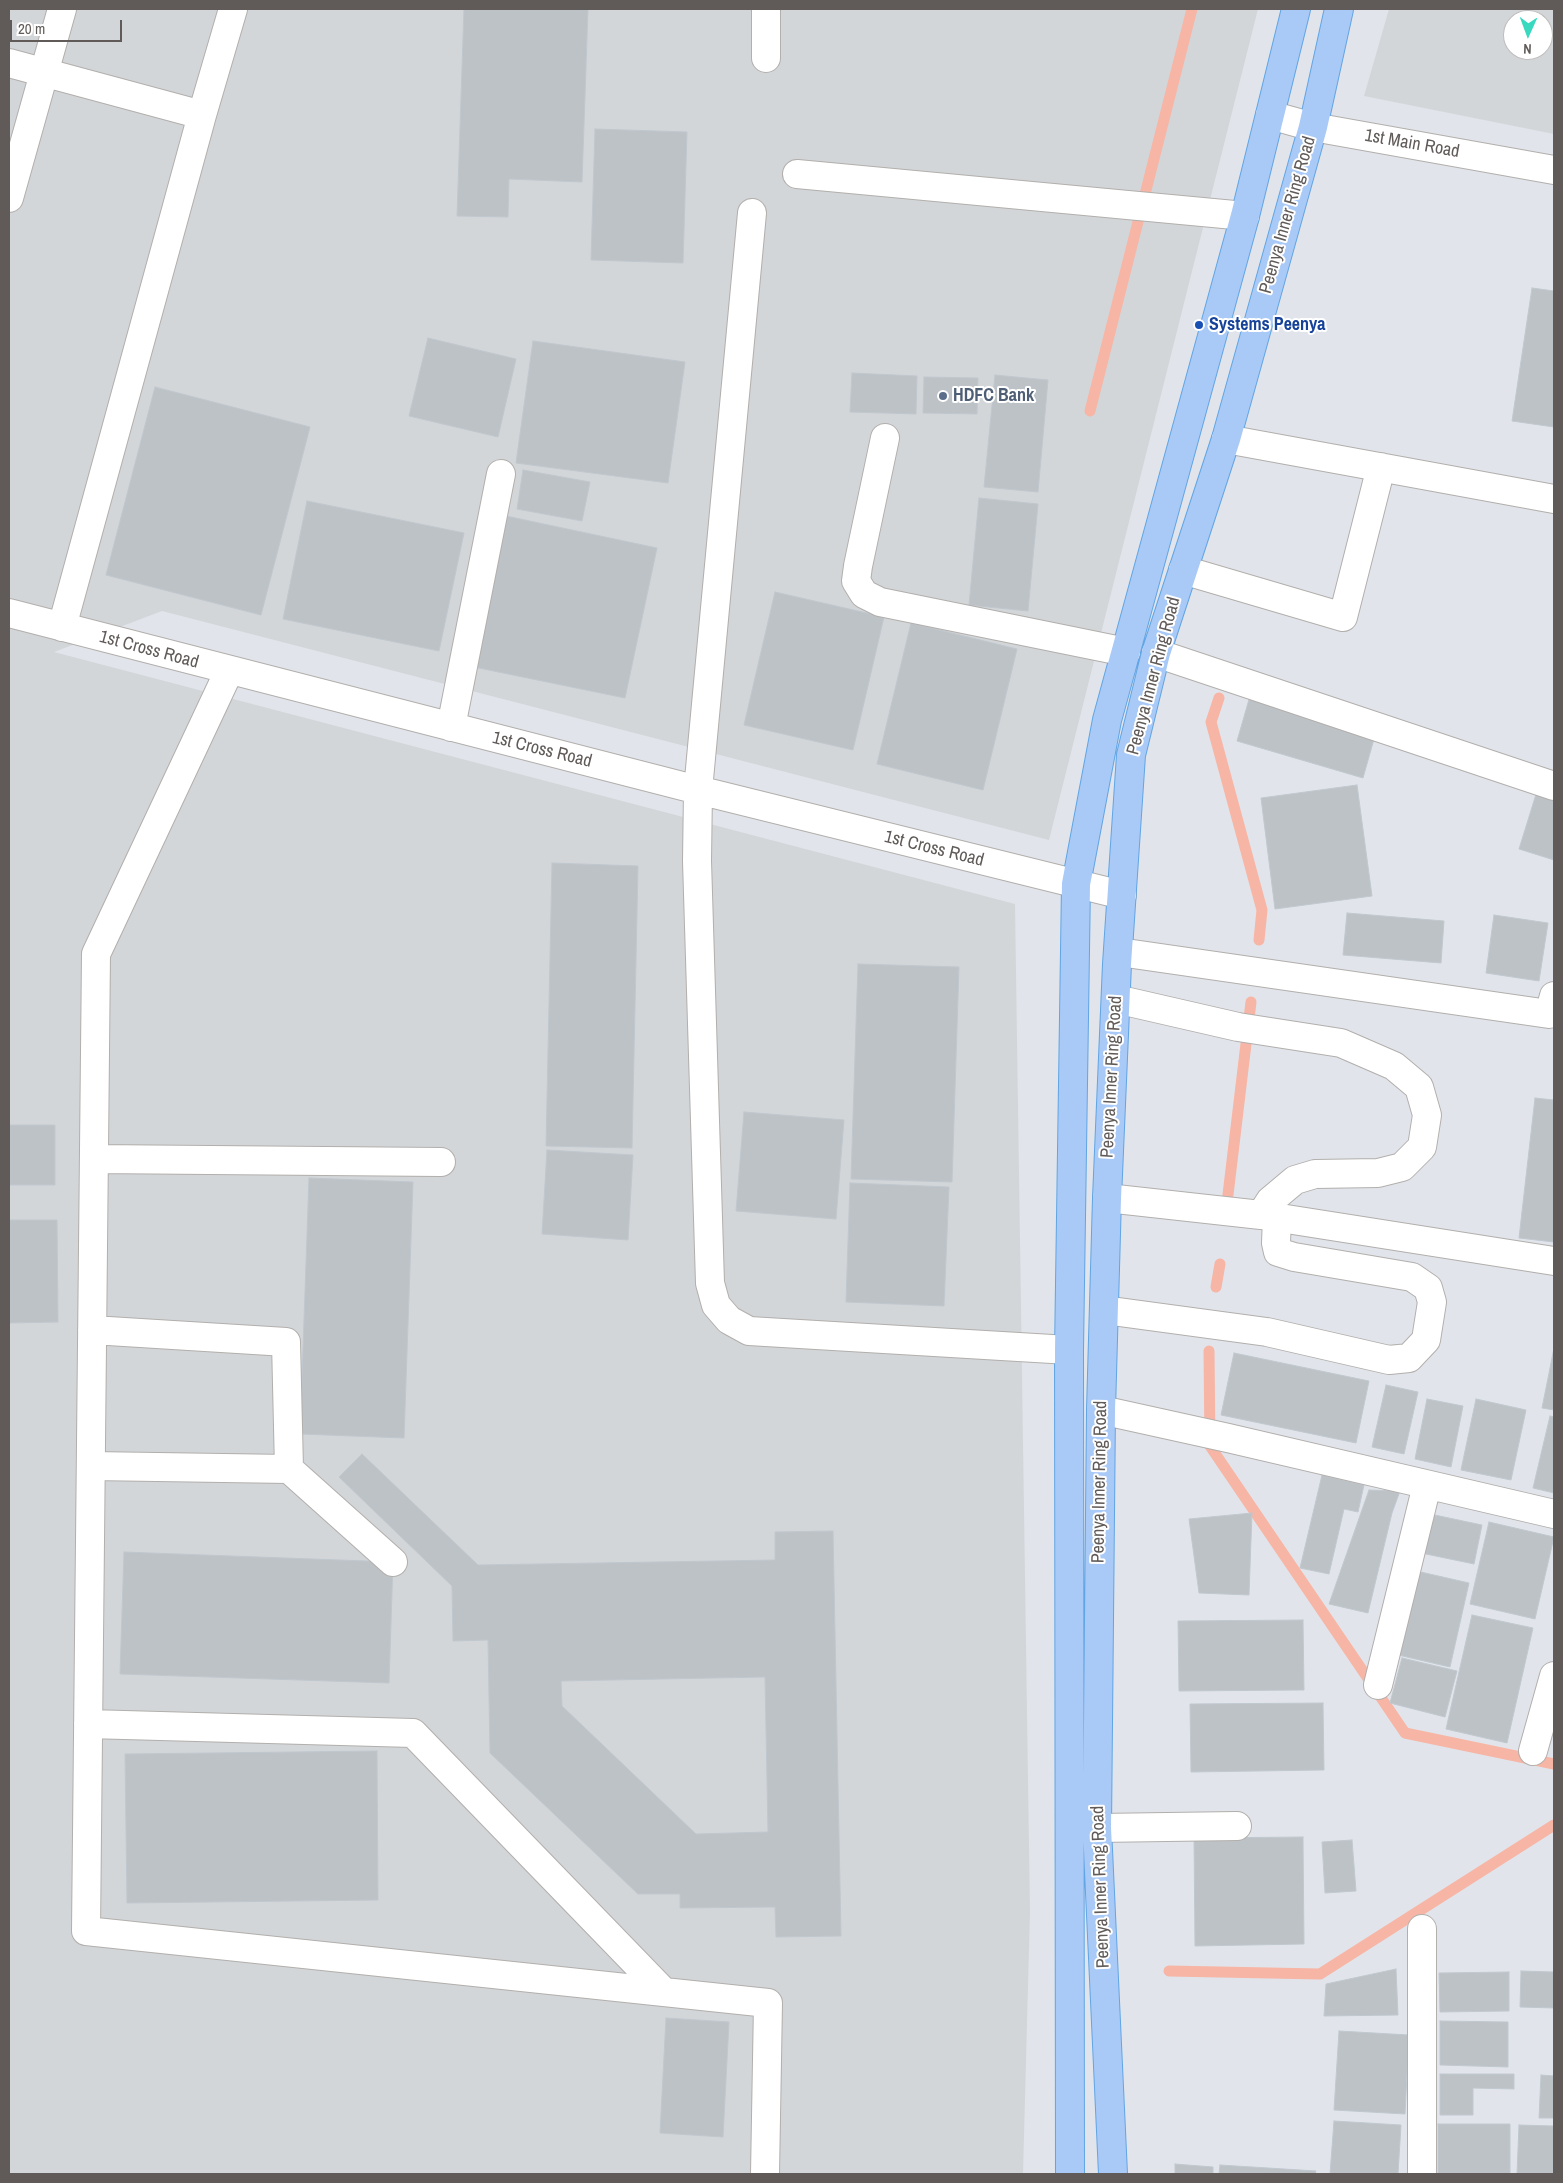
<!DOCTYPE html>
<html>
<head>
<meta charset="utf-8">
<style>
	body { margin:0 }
	#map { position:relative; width:1563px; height:2183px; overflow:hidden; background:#e1e5eb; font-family:"Archivo Narrow",sans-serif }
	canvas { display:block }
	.frame { position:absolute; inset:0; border:10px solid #605b59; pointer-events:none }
	.north { position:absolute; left:1503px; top:10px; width:50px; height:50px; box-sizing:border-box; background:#fff; border:1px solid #bfbdbd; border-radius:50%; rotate:182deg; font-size:14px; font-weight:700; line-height:20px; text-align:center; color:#605b59 }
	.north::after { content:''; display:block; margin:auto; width:18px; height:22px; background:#39d9bf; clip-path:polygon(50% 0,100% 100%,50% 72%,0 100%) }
	.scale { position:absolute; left:10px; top:20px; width:112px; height:22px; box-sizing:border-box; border:2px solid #605b59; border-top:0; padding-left:6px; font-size:15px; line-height:18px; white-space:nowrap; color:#605b59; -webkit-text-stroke:4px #fff; paint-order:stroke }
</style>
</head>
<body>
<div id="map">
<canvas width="1563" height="2183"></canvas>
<div class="frame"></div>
<div class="north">N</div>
<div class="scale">20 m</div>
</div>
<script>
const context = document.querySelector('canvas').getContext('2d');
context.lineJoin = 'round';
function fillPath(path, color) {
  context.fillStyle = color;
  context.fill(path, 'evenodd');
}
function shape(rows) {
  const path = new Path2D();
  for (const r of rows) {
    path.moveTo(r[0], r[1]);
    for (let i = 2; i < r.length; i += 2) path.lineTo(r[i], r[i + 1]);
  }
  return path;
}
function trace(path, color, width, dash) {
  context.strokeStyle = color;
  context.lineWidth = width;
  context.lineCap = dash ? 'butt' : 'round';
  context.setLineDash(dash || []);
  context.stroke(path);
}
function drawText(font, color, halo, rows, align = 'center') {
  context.font = font + ' "Archivo Narrow",sans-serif';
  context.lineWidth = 4;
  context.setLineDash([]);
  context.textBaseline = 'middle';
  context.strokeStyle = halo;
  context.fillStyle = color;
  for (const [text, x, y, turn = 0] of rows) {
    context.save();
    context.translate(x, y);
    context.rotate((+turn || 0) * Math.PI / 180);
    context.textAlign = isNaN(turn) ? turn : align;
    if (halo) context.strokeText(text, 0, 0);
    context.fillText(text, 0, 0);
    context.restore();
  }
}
fillPath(shape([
	[9,9,1258,9,1049,840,162,611,54,652,1015,904,1030,1912,1023,2174,9,2174],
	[1389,9,1554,9,1554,134,1364,96],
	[1513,20,1543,20,1543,50,1513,50]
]), '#d3d6d9');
trace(shape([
	[1090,411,1192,9],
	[1219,698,1211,722,1262,910,1259,940],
	[1227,1203,1251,1002],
	[1216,1287,1220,1264],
	[1209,1351,1210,1446,1405,1733,1554,1764],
	[1169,1971,1320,1974,1554,1825]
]), '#f7b5a5', 11);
const building = shape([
	[464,9,588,9,582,182,509,179,508,217,457,216,464,9],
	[595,129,687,132,683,263,591,260,595,129],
	[1532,288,1554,291,1554,427,1512,421,1532,288],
	[428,338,516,359,498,437,409,416,428,338],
	[533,341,685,362,668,483,516,463,533,341],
	[852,373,917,376,916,414,850,412,852,373],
	[995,375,1048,380,1038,492,984,487,995,375],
	[924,377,978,378,977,414,923,413,924,377],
	[155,387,310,427,261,615,106,575,155,387],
	[523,470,590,482,582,521,517,509,523,470],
	[979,498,1038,504,1028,611,969,605,979,498],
	[307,501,464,533,439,651,283,619,307,501],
	[506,516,657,548,625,698,474,667,506,516],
	[775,592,884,617,853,750,744,725,775,592],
	[911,623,1017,649,983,790,877,764,911,623],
	[1250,696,1376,732,1363,778,1237,741,1250,696],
	[1357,785,1372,896,1275,909,1261,798,1357,785],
	[1537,791,1554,797,1554,860,1519,849,1537,791],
	[552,863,638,866,632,1148,546,1146,552,863],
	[1347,913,1444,921,1441,963,1343,955,1347,913],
	[1494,915,1548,923,1539,981,1486,973,1494,915],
	[858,964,959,967,952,1182,851,1179,858,964],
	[1535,1098,1554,1100,1554,1242,1519,1238,1535,1098],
	[744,1112,844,1120,836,1219,736,1211,744,1112],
	[9,1125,55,1125,55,1185,9,1185,9,1125],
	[547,1150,633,1155,628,1240,542,1234,547,1150],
	[309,1178,413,1182,404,1438,300,1434,309,1178],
	[850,1183,949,1187,944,1306,846,1302,850,1183],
	[9,1220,57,1220,58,1322,9,1323,9,1220],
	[1554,1348,1554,1410,1542,1408,1554,1348],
	[1234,1353,1369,1381,1356,1443,1221,1415,1234,1353],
	[1386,1385,1418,1392,1404,1454,1372,1447,1386,1385],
	[1427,1399,1463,1406,1451,1467,1415,1459,1427,1399],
	[1476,1399,1526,1410,1511,1480,1461,1470,1476,1399],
	[1550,1416,1554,1417,1554,1493,1533,1488,1550,1416],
	[362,1454,478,1565,775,1560,775,1532,833,1531,841,1936,776,1937,775,1907,680,1908,680,1894,638,1894,490,1753,488,1640,453,1641,452,1586,339,1477,362,1454],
	[765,1677,768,1832,696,1834,562,1706,561,1681,765,1677],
	[1322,1475,1364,1485,1358,1512,1344,1509,1329,1574,1300,1568,1322,1475],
	[1369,1490,1400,1491,1392,1513,1368,1613,1329,1604,1369,1490],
	[1252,1513,1249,1595,1199,1593,1189,1519,1252,1513],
	[1430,1514,1482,1525,1474,1564,1421,1553,1430,1514],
	[1489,1522,1554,1537,1535,1619,1470,1604,1489,1522],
	[124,1552,393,1562,389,1683,120,1674,124,1552],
	[1412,1570,1469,1583,1450,1667,1394,1654,1412,1570],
	[1472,1615,1533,1628,1507,1743,1446,1729,1472,1615],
	[1303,1620,1304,1690,1179,1691,1178,1621,1303,1620],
	[1402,1658,1457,1671,1445,1717,1390,1703,1402,1658],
	[1323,1703,1324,1770,1191,1772,1190,1704,1323,1703],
	[377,1751,378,1900,127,1903,125,1754,377,1751],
	[1303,1837,1304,1944,1195,1946,1194,1838,1303,1837],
	[1352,1840,1356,1891,1325,1893,1322,1842,1352,1840],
	[1396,1969,1398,2015,1324,2016,1326,1984,1396,1969],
	[1521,1971,1554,1972,1554,2008,1520,2007,1521,1971],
	[1509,1972,1509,2011,1440,2012,1439,1973,1509,1972],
	[666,2018,729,2022,723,2137,660,2133,666,2018],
	[1440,2021,1508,2022,1508,2067,1440,2065,1440,2021],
	[1339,2031,1409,2035,1405,2114,1334,2110,1339,2031],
	[1440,2074,1514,2074,1514,2089,1473,2088,1473,2115,1440,2115,1440,2074],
	[1541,2075,1554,2076,1554,2118,1539,2118,1541,2075],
	[1334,2121,1401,2125,1398,2174,1330,2174,1334,2121],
	[1438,2124,1510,2124,1510,2174,1438,2174,1438,2124],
	[1519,2125,1554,2126,1554,2174,1517,2174,1519,2125],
	[1175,2164,1213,2167,1213,2174,1175,2174,1175,2164],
	[1220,2165,1316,2171,1315,2174,1219,2174,1220,2165]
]);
fillPath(building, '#bdc2c6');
trace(building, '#c0c8cf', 1);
const minor = shape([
	[766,58,766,9],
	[9,63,202,115],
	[1270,115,1313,127,1554,170],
	[797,174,1245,216],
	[9,198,62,9],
	[752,213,698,790,697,861,710,1283,716,1305,729,1320,749,1331,1069,1350],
	[885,438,858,566,856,581,864,594,880,602,1126,652],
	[1226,439,1554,499],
	[1183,570,1343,617,1381,467],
	[9,613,698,790,1122,895],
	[62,627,202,115,233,9],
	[1156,653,1554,786],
	[229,671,96,954,86,1931,768,2003,765,2174],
	[451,727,501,474],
	[1119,952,1549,1014,1554,996],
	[1116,999,1238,1027,1341,1043,1394,1066,1419,1087,1427,1115,1422,1147,1402,1167,1378,1173,1315,1174,1295,1180,1270,1201,1261,1215],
	[94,1159,441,1162],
	[1107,1198,1261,1215,1554,1261],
	[1104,1310,1267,1332,1389,1360,1409,1358,1426,1340,1432,1302,1428,1288,1412,1277,1294,1257,1278,1252,1276,1243,1277,1217],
	[92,1330,286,1342,289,1469,393,1562],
	[1101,1410,1228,1438,1554,1514],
	[91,1466,289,1469],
	[1378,1685,1427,1485],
	[88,1724,413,1733,663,1991],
	[1533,1751,1554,1676],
	[1097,1828,1237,1826],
	[1422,2174,1422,1929]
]);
const major = shape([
	[1070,2174,1069,1350,1076,884,1107,720,1245,216,1296,9],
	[1113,2174,1097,1828,1101,1410,1107,1198,1117,964,1131,755,1156,653,1226,439,1313,127,1339,9]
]);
trace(minor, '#b2afac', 30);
trace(major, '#61a5e4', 30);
trace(minor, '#fff', 28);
trace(major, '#a9c9f7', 28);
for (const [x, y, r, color] of [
	[1199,325,5,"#1a4fb4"],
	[943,396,5,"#5c6f8a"]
]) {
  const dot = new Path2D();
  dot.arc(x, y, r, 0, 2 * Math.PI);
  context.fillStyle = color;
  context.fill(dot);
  trace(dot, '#fff', 2);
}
drawText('18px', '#605b59', '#fff', [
	["1st Main Road",1412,144,10],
	["Peenya Inner Ring Road",1288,215,-74],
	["1st Cross Road",149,650,15],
	["Peenya Inner Ring Road",1154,676,-75],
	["1st Cross Road",542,750,14],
	["1st Cross Road",934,849,14],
	["Peenya Inner Ring Road",1112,1077,-87],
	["Peenya Inner Ring Road",1100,1482,-89],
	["Peenya Inner Ring Road",1101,1887,-92]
]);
drawText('bold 18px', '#164399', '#fff', [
	["Systems Peenya",1209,325]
], 'left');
drawText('bold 18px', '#4e5e75', '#fff', [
	["HDFC Bank",953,396]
], 'left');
</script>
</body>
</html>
